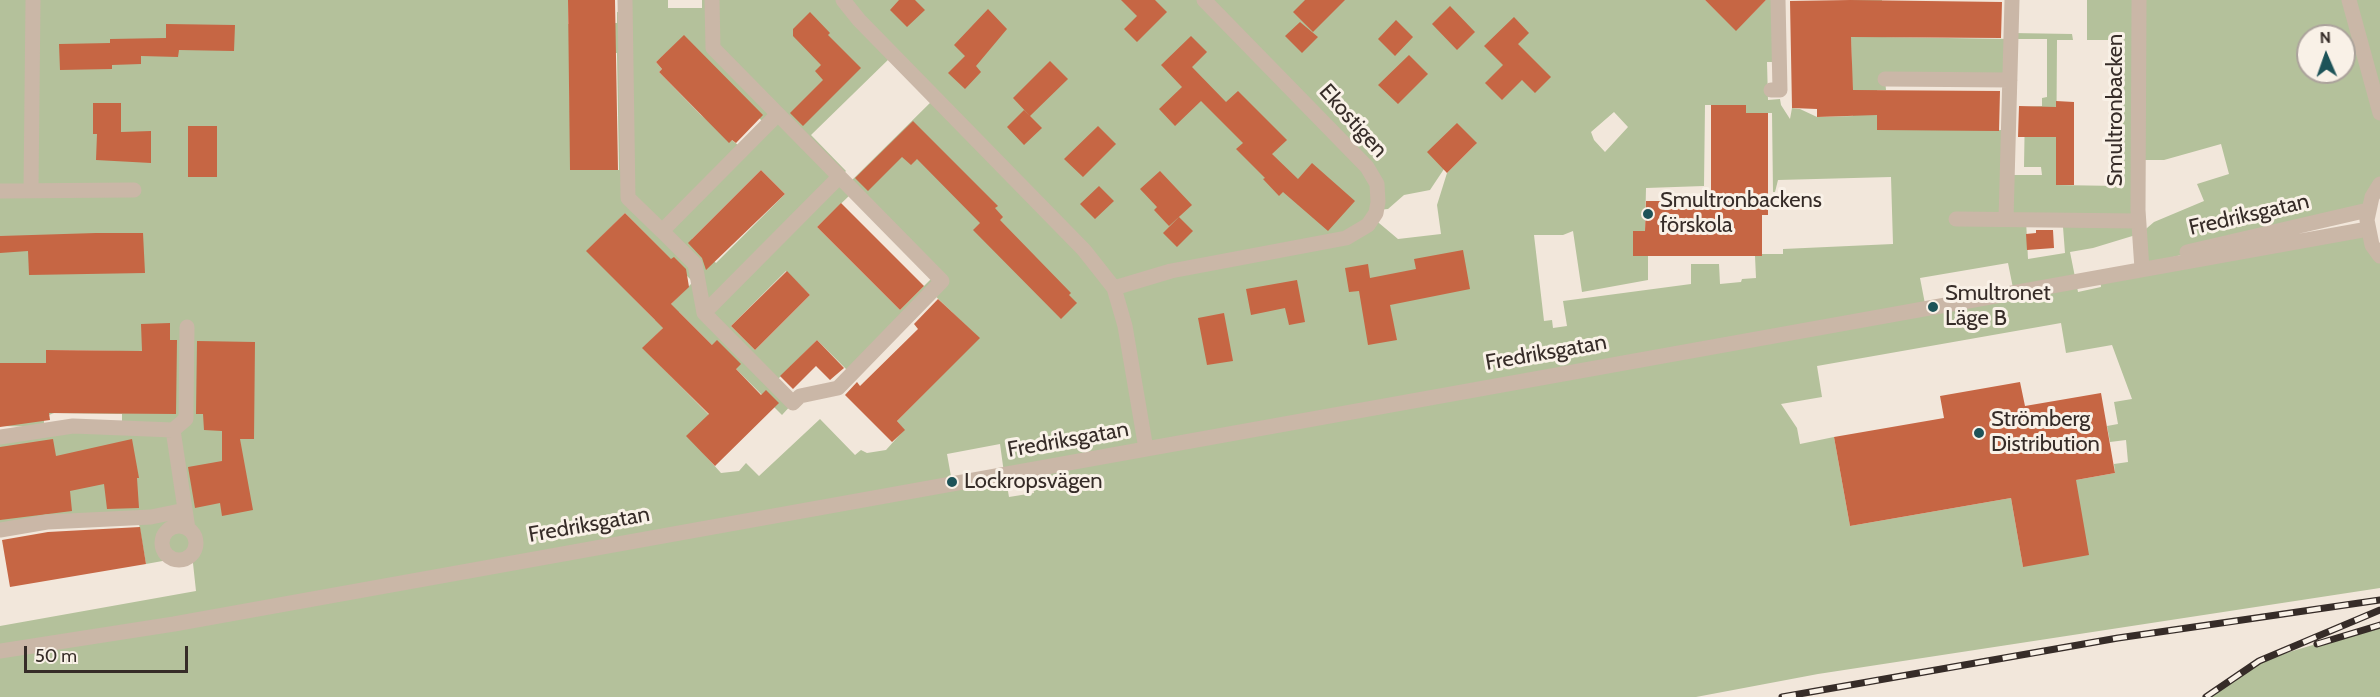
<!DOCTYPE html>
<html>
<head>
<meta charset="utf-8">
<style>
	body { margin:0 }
	#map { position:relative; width:2380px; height:697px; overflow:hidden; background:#f2e7db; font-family:Cabin,sans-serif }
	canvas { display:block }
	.north { position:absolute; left:2296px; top:24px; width:60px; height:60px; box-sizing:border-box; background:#f9f1e7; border:2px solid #aba29b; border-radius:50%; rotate:358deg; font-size:16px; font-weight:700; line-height:24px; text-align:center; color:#362c28 }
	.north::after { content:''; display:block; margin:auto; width:21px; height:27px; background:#1d5358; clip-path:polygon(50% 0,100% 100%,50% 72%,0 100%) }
	.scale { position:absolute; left:24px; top:646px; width:164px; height:27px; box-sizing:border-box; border:3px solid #362c28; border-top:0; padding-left:8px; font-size:18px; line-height:21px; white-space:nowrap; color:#362c28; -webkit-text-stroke:4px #f9f1e7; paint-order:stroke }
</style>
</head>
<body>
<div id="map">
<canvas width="2380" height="697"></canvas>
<div class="north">N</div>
<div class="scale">50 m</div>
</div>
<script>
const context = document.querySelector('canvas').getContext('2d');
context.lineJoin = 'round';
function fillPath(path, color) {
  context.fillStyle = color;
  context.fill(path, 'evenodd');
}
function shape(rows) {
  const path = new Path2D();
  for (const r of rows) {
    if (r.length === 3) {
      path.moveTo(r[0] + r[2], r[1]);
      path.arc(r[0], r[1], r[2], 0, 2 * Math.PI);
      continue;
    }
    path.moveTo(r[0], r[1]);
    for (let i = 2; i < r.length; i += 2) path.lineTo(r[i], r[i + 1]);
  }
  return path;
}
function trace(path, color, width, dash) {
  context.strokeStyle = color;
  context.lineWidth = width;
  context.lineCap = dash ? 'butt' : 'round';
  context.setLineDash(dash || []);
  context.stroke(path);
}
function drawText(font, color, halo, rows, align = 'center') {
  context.font = font + ' Cabin,sans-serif';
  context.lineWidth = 6;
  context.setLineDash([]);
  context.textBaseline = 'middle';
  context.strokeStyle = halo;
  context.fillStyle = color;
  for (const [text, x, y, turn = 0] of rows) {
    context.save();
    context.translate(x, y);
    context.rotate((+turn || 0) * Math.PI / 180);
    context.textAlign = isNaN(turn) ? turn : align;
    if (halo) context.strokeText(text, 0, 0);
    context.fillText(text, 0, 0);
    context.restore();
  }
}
fillPath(shape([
	[0,0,568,0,568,24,617,23,617,12,621,12,622,0,668,0,668,8,702,8,702,0,1705,0,1736,30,1766,0,1778,0,1780,62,1767,62,1768,100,1780,99,1781,105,1790,119,1792,108,1800,109,1817,117,1853,116,1850,0,1882,0,1882,37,2011,39,2012,33,2072,34,2073,40,2057,40,2056,185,2119,186,2117,40,2087,40,2087,0,2380,0,2380,184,2368,210,2169,258,2368,229,2380,256,2380,588,1818,674,1696,697,0,697,0,626,196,591,192,554,183,559,168,556,168,560,146,564,138,518,0,530,0,437,122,427,122,414,54,413,44,417,44,427,0,426,120,351,47,350,46,363,0,363],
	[2308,36,2344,36,2344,72,2308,72],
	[681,39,762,121,738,145,701,115,659,72,662,69,656,62],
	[2012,39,2047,39,2047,97,2042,98,2042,106,2025,107,2024,167,2041,167,2042,175,2008,175,2008,130,1877,130,1877,90,1886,90,1885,79,2010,80],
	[617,53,619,170,571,170,569,54],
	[893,55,935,98,847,185,839,178,846,171,811,135],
	[1705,105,1746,105,1746,113,1772,113,1773,192,1775,192,1778,180,1891,177,1893,244,1783,249,1783,254,1762,254,1755,256,1756,278,1742,279,1741,282,1720,284,1719,264,1691,264,1691,284,1563,301,1567,326,1553,328,1552,320,1544,321,1534,235,1563,235,1573,231,1582,292,1648,280,1648,256,1633,231,1645,231,1646,188,1704,186],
	[1614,112,1628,127,1605,152,1594,140,1591,132],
	[1477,143,1447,173,1437,205,1441,234,1398,239,1373,218,1377,210,1388,209,1404,195,1430,190,1444,169],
	[2221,144,2229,174,2197,184,2204,201,2154,222,2140,234,2138,160,2164,160],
	[761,170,785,194,716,263,692,239],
	[853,192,935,275,900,310,817,227],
	[625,213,693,282,655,320,587,251],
	[2026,220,2063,227,2065,253,2028,259],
	[2139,234,2142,269,2100,277,2101,287,2078,292,2070,252,2093,248],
	[2008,263,2014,293,1926,309,1920,278],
	[786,271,810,295,755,350,731,326],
	[931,292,979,338,897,421,904,430,886,450,867,453,861,450,855,455,820,419,759,476,746,463,739,471,721,473,703,453,725,431,643,348,679,312,782,415,793,403,774,383,817,340,851,374],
	[2061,323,2066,353,2112,345,2132,399,2114,402,2118,424,2107,426,2110,442,2126,440,2128,462,2114,464,2115,473,2076,480,2023,567,2011,498,1850,526,1834,437,1800,444,1797,428,1781,404,1822,397,1817,366],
	[1000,444,1004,473,952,482,947,454],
	[1030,469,1034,493,1009,497,1005,474],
	[2380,625,2380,697,2206,697,2259,661]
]), '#b4c19b');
fillPath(shape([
	[568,0,615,0,618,170,570,170],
	[899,0,915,0,925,10,907,27,890,10],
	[1121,0,1155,0,1167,12,1137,42,1124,29,1137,16],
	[1305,0,1345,0,1313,32,1293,12],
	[1705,0,1766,0,1736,31],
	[1850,0,2002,2,2001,38,1851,37,1853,90,2000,91,1999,131,1877,130,1877,115,1817,117,1817,109,1792,108,1790,1],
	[1450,6,1475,32,1457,50,1432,24],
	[988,9,1007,29,976,66,981,72,965,89,948,73,965,56,954,45],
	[810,12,830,33,828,35,861,68,803,126,790,113,823,80,815,71,821,65,793,36,793,29],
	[1514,17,1529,33,1518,44,1551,77,1535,93,1522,80,1502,100,1485,83,1503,65,1484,46],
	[1396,20,1413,37,1395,56,1378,39],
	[1300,22,1318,37,1302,53,1285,36],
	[166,24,235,25,234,51,179,50,178,57,141,56,141,64,112,65,112,69,60,70,59,44,110,43,110,39,166,38],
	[684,35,763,115,736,143,732,140,729,143,659,72,662,69,656,62],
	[1191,36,1207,52,1192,67,1226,102,1238,91,1287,140,1272,154,1298,179,1312,163,1355,201,1328,231,1283,192,1279,196,1263,179,1265,178,1236,149,1243,143,1201,101,1175,126,1159,109,1182,87,1161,65],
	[1409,55,1428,74,1398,104,1378,85],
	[1050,61,1068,79,1030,116,1013,98],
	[2056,101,2074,102,2074,185,2056,185,2056,137,2018,137,2019,106,2056,107],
	[93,103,121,103,121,132,151,131,151,163,96,160,97,134,93,134],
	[1711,105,1746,105,1746,113,1768,113,1768,215,1762,215,1762,256,1633,256,1633,231,1645,231,1646,201,1711,201],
	[1024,110,1042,128,1024,145,1007,127],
	[913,121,998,206,995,208,1003,217,1000,220,1071,293,1069,295,1077,303,1061,319,973,230,980,223,917,159,911,165,902,157,868,191,855,178],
	[1457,123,1477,143,1447,173,1427,152],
	[188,126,217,126,217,177,188,177],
	[1098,126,1116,144,1083,177,1064,159],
	[761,170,785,194,706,270,702,258,688,243],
	[1160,171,1192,205,1169,226,1154,210,1157,207,1140,189],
	[1099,186,1114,201,1095,219,1080,204],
	[841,203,924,286,900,310,817,227],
	[625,213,671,259,674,257,686,269,689,287,671,304,712,345,717,340,741,364,736,369,761,395,766,390,779,403,715,466,686,436,709,414,642,348,663,328,586,251],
	[1179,217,1193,231,1177,247,1163,233],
	[2036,230,2053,230,2054,248,2027,250,2026,234,2036,233],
	[96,233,143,233,145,273,29,275,28,251,0,253,0,236],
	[1463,250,1470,289,1390,305,1397,340,1368,345,1359,291,1349,292,1345,268,1368,264,1370,278,1416,269,1414,259],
	[787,271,810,295,755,350,731,326],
	[1297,280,1305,322,1289,325,1285,308,1251,315,1246,289],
	[938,299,980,338,897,421,905,430,892,442,845,395,857,382,860,386,918,329,914,324],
	[1224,313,1233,361,1207,365,1198,318],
	[170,323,170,340,177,340,176,414,49,413,50,420,0,427,0,363,46,363,46,350,142,351,141,324],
	[817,340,844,368,830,380,816,366,793,389,780,376],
	[197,341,255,342,254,439,240,439,253,510,222,516,220,503,195,508,188,467,222,461,222,431,204,430,203,414,196,414],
	[2020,382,2025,406,2101,393,2115,473,2076,480,2089,555,2023,567,2011,498,1850,526,1834,437,1944,418,1940,396],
	[53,439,56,456,132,439,139,478,137,478,139,508,107,509,104,484,70,491,72,511,0,520,0,447],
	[140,527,146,564,10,587,2,540,48,532]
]), '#c66644');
trace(shape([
	[625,0,628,198,662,231],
	[712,0,713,48,942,281,838,388,800,396,793,403,704,313,695,264,662,231,777,115],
	[843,0,859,20,1084,250,1114,288,1125,326,1146,449],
	[2139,0,2138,210,2142,269],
	[2349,0,2380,113],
	[1885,79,2010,80],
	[1771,90,1780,90,1778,0],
	[2380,184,2372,197,2367,220,2372,245,2380,256],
	[0,191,134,190],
	[31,191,33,0],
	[1956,219,2138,221],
	[2006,219,2012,0],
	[2187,252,2368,210],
	[1114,288,1171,271,1346,238,1368,225,1376,213,1378,202,1377,184,1367,167,1204,0],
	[704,313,839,177],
	[173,430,186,419,187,327],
	[0,437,73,426,173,430,188,529],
	[179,543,17],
	[0,530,47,522,151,517,185,510],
	[0,651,174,624,2368,229]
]), '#cab7a7', 15);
const rail = shape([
	[2317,644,2380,625],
	[1782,697,2118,638,2380,600],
	[2206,697,2259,661,2380,610]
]);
trace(rail, '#362c28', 7);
trace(rail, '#f9f1e7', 4.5, [14]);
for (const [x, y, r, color] of [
	[1648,214,6,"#1d5358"],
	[1933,307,6,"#1d5358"],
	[1979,433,6,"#1d5358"],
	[952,482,6,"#1d5358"]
]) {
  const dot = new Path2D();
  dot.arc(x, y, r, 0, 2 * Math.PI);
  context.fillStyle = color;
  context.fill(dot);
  trace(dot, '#f9f1e7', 2);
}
drawText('22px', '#362c28', '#f9f1e7', [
	["Smultronbacken",2116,110,-90],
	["Ekostigen",1353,121,48],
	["Fredriksgatan",2249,215,-13],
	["Fredriksgatan",1546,353,-10],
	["Fredriksgatan",1068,440,-10],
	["Fredriksgatan",589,525,-10]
]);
drawText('22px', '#362c28', '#f9f1e7', [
	["Smultronbackens",1660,201],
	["förskola",1660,226],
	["Smultronet",1945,294],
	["Läge B",1945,319],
	["Strömberg",1991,420],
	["Distribution",1991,445],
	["Lockropsvägen",964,482]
], 'left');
</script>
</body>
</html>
